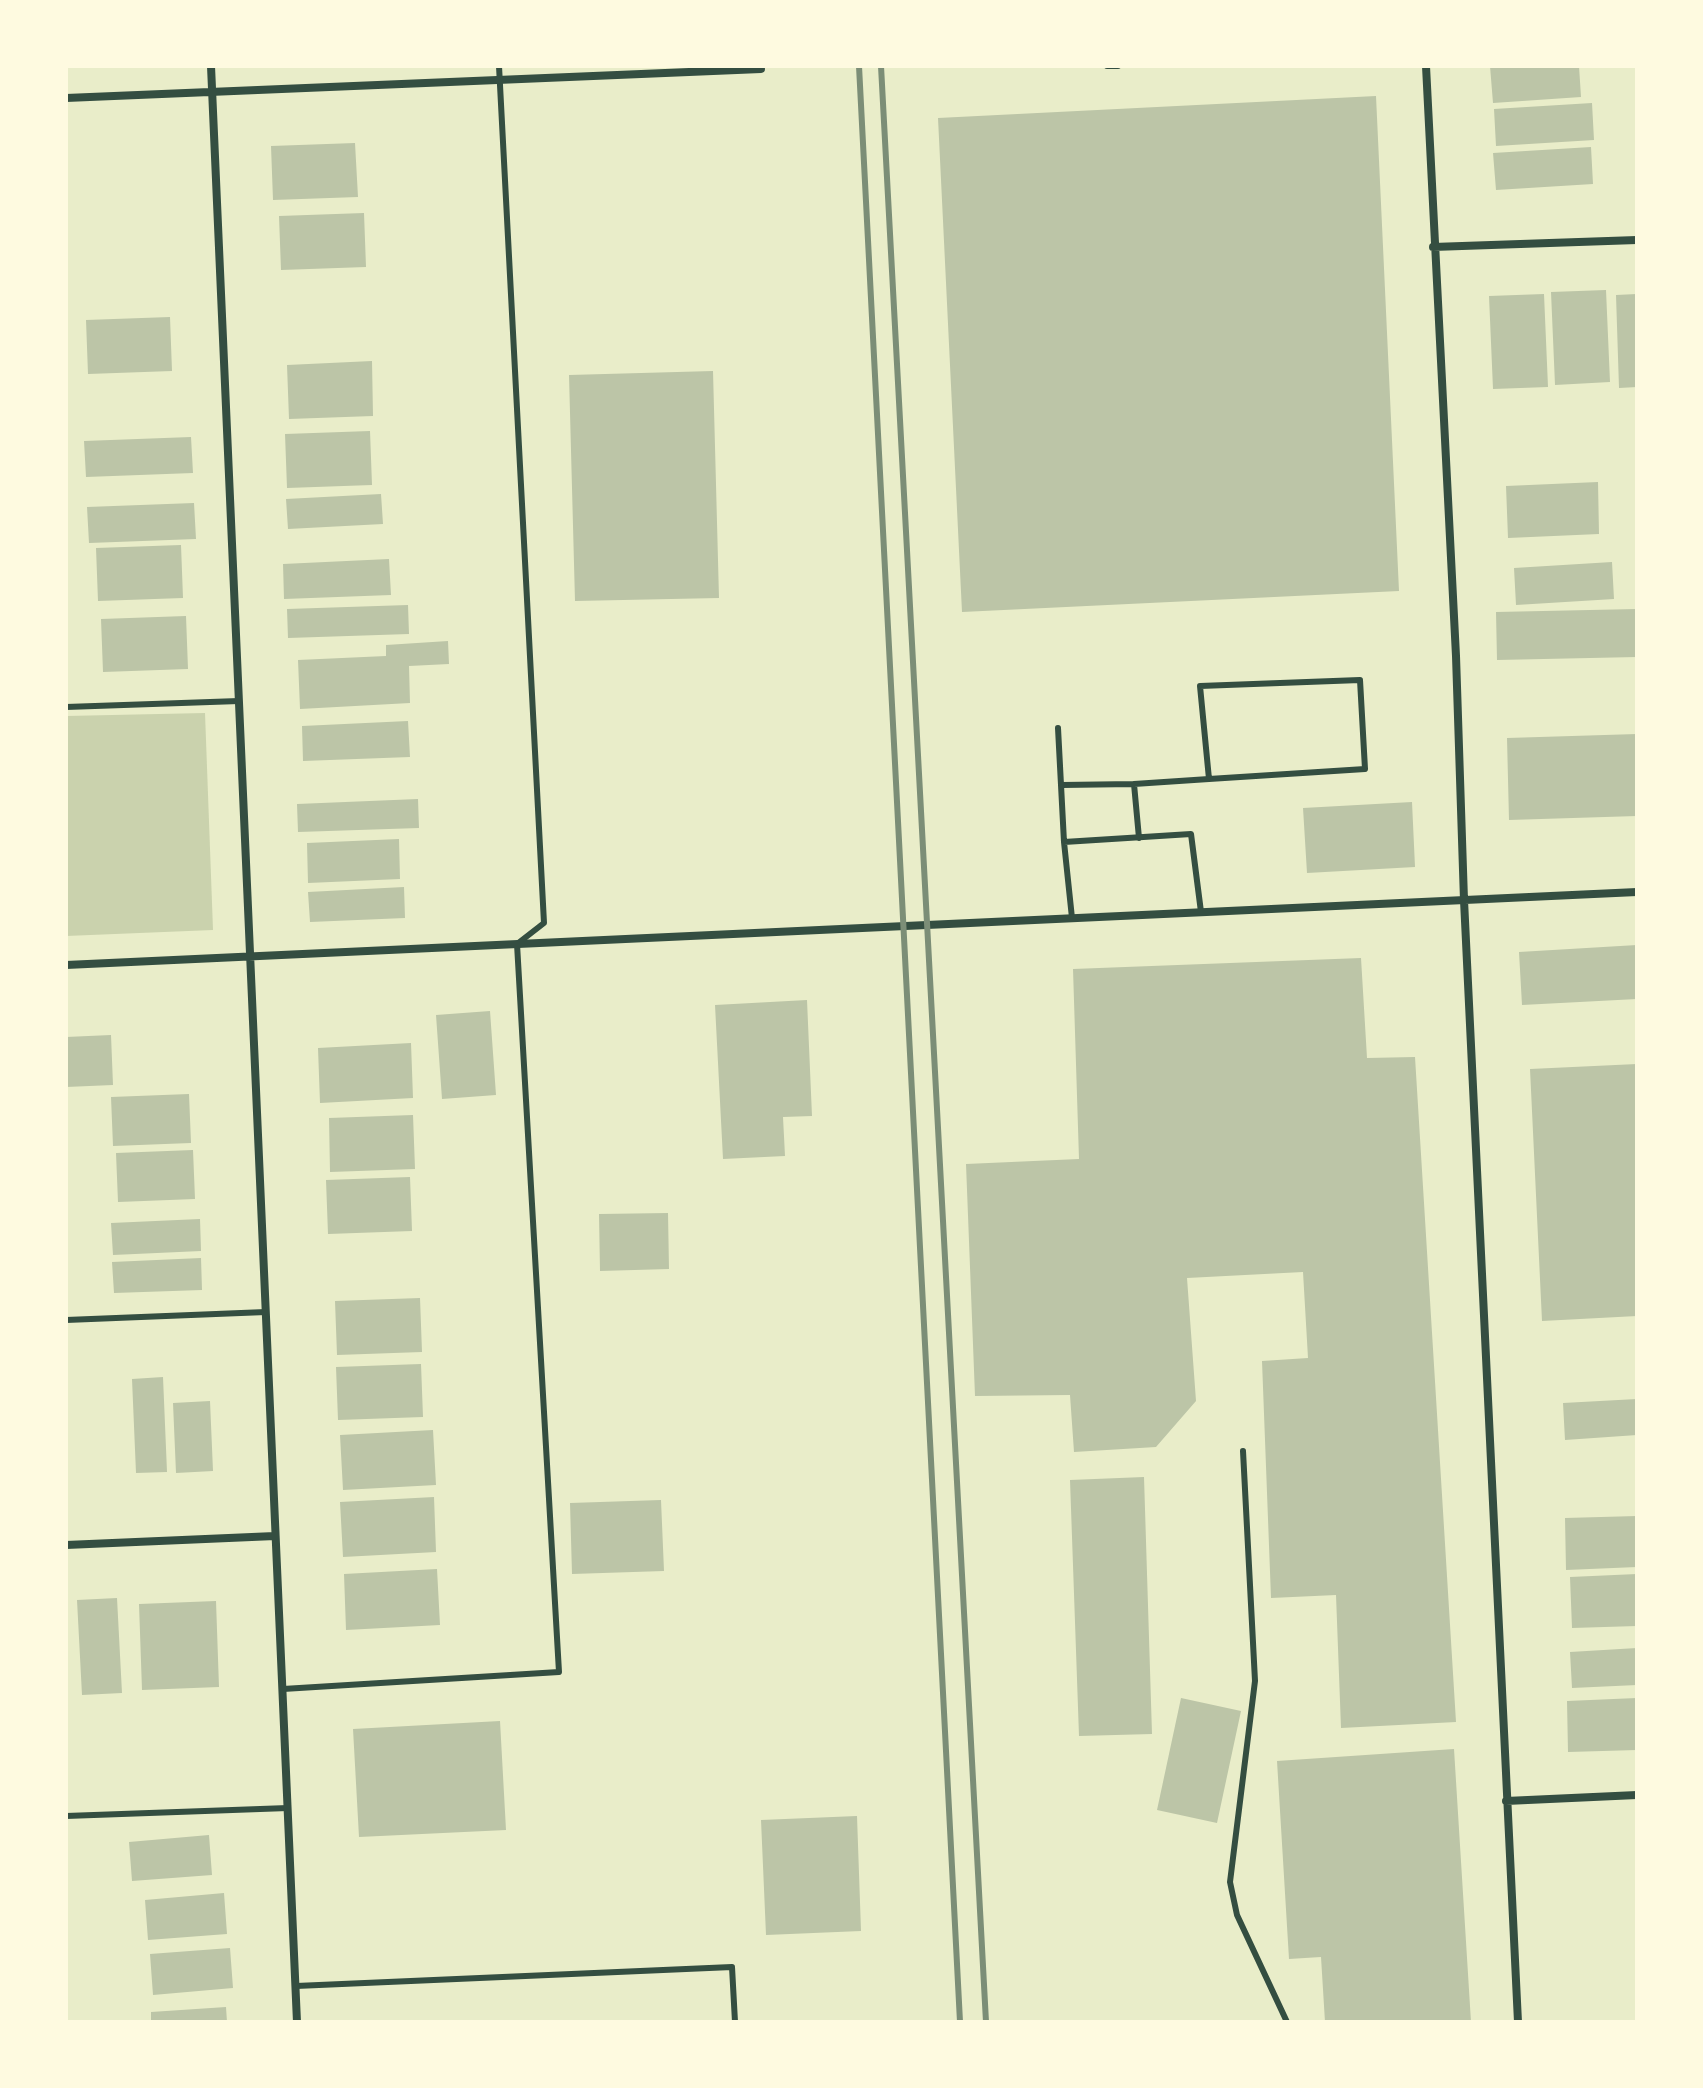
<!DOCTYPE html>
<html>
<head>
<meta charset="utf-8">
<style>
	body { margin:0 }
	#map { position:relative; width:1703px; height:2088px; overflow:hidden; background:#e9edc9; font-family:Roboto,sans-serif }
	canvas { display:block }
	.frame { position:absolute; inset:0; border:68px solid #fefae0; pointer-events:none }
</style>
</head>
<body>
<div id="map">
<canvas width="1703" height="2088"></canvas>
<div class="frame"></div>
</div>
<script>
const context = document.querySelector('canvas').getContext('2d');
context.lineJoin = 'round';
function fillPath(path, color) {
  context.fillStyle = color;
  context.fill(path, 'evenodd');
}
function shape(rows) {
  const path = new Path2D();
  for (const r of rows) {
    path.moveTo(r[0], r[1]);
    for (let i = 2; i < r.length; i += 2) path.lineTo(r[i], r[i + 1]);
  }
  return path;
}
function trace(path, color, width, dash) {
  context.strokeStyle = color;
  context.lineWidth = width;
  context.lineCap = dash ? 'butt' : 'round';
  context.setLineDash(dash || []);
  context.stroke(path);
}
fillPath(shape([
	[205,713,213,930,66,936,66,716]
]), '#cad2ad');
fillPath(shape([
	[1490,66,1579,66,1581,97,1493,103],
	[1376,96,1399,591,962,612,938,118],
	[1592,103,1594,140,1496,146,1494,109],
	[355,143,358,197,273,200,271,146],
	[1591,147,1593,184,1496,190,1493,153],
	[364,213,366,267,281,270,279,216],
	[1606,290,1610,382,1555,385,1551,292],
	[1544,294,1548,387,1493,389,1489,296],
	[1637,294,1637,387,1619,388,1616,295],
	[170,317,172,371,88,374,86,320],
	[372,361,373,416,289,419,287,365],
	[713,371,719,598,575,601,569,375],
	[370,431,372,485,287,488,285,434],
	[191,437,193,473,86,477,84,441],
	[1598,482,1599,534,1508,538,1506,486],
	[381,494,383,524,288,529,286,499],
	[194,503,196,539,89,543,87,507],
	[181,545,183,598,98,601,96,548],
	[389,559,391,595,284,599,283,564],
	[1612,562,1614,599,1516,605,1514,568],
	[408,605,409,634,288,638,287,609],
	[1637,609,1637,657,1497,660,1496,612],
	[186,616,188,669,103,672,101,619],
	[448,641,449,664,409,666,410,703,300,709,298,660,386,656,386,645],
	[408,721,410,757,303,761,302,726],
	[1637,734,1637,816,1509,820,1507,738],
	[418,799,419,828,298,832,297,804],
	[1412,802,1415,867,1307,873,1303,808],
	[399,839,400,879,308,883,307,843],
	[404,887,405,918,310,922,308,892],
	[1637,945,1637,999,1522,1005,1519,952],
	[1361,958,1367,1058,1415,1057,1456,1722,1341,1728,1336,1595,1271,1598,1262,1361,1308,1358,1303,1272,1187,1278,1196,1401,1156,1447,1074,1452,1070,1395,975,1396,966,1164,1079,1159,1073,969],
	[807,1000,812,1116,783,1117,785,1156,723,1159,715,1005],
	[490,1011,496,1095,442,1099,436,1015],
	[111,1035,113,1085,66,1087,66,1037],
	[411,1043,413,1098,320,1103,318,1048],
	[1637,1064,1637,1316,1542,1321,1530,1069],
	[189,1094,191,1143,113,1146,111,1097],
	[413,1115,415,1169,330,1172,329,1118],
	[193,1150,195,1199,118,1202,116,1153],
	[410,1177,412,1231,328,1234,326,1180],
	[668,1213,669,1269,600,1271,599,1214],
	[200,1219,201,1251,113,1255,111,1223],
	[201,1258,202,1290,114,1293,112,1262],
	[420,1298,422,1352,337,1355,335,1301],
	[421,1364,423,1417,338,1420,336,1367],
	[163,1377,167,1472,136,1473,132,1379],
	[1637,1399,1637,1435,1565,1440,1563,1403],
	[210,1401,213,1471,176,1473,173,1403],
	[433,1430,436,1485,343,1490,340,1435],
	[1144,1477,1152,1734,1079,1736,1070,1480],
	[434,1497,436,1552,343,1557,340,1502],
	[661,1500,664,1571,572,1574,570,1503],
	[1637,1516,1637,1567,1566,1570,1565,1518],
	[437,1569,440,1625,346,1630,344,1574],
	[1637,1574,1637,1626,1572,1628,1570,1577],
	[117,1598,122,1693,82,1695,77,1600],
	[216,1601,219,1687,142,1690,139,1604],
	[1637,1648,1637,1685,1572,1688,1570,1652],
	[1181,1698,1241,1711,1217,1823,1157,1810],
	[1637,1698,1637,1750,1568,1752,1567,1701],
	[500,1721,506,1830,359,1837,353,1729],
	[1454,1749,1471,2022,1325,2022,1321,1957,1289,1959,1277,1761],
	[857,1816,861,1931,766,1935,761,1820],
	[209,1835,212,1875,132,1881,129,1842],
	[224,1893,227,1934,148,1940,145,1900],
	[230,1948,233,1988,153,1995,150,1954],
	[226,2007,227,2022,151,2022,151,2012]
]), '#bcc5a7');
trace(shape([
	[1107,66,1118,66],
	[66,707,239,701],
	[1058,728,1064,842,1072,918],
	[1134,784,1139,838],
	[1062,785,1134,784,1209,779,1365,769,1360,680,1200,686,1209,779],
	[1064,842,1191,834,1201,912],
	[66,1320,266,1312],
	[1243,1451,1255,1681,1230,1882,1237,1915,1287,2022],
	[283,1689,559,1672,517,944,544,923,499,66],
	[66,1816,288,1808],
	[296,1986,732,1967,735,2022]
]), '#344e41', 6);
trace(shape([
	[211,66,297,2022],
	[1426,66,1456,656,1464,900,1518,2022],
	[66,98,761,69],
	[1433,247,1637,240],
	[66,965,1637,892],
	[66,1545,275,1536],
	[1506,1801,1637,1795]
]), '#344e41', 8);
trace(shape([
	[859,66,960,2022],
	[881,66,986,2022]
]), '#7c8e77', 6);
</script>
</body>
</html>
